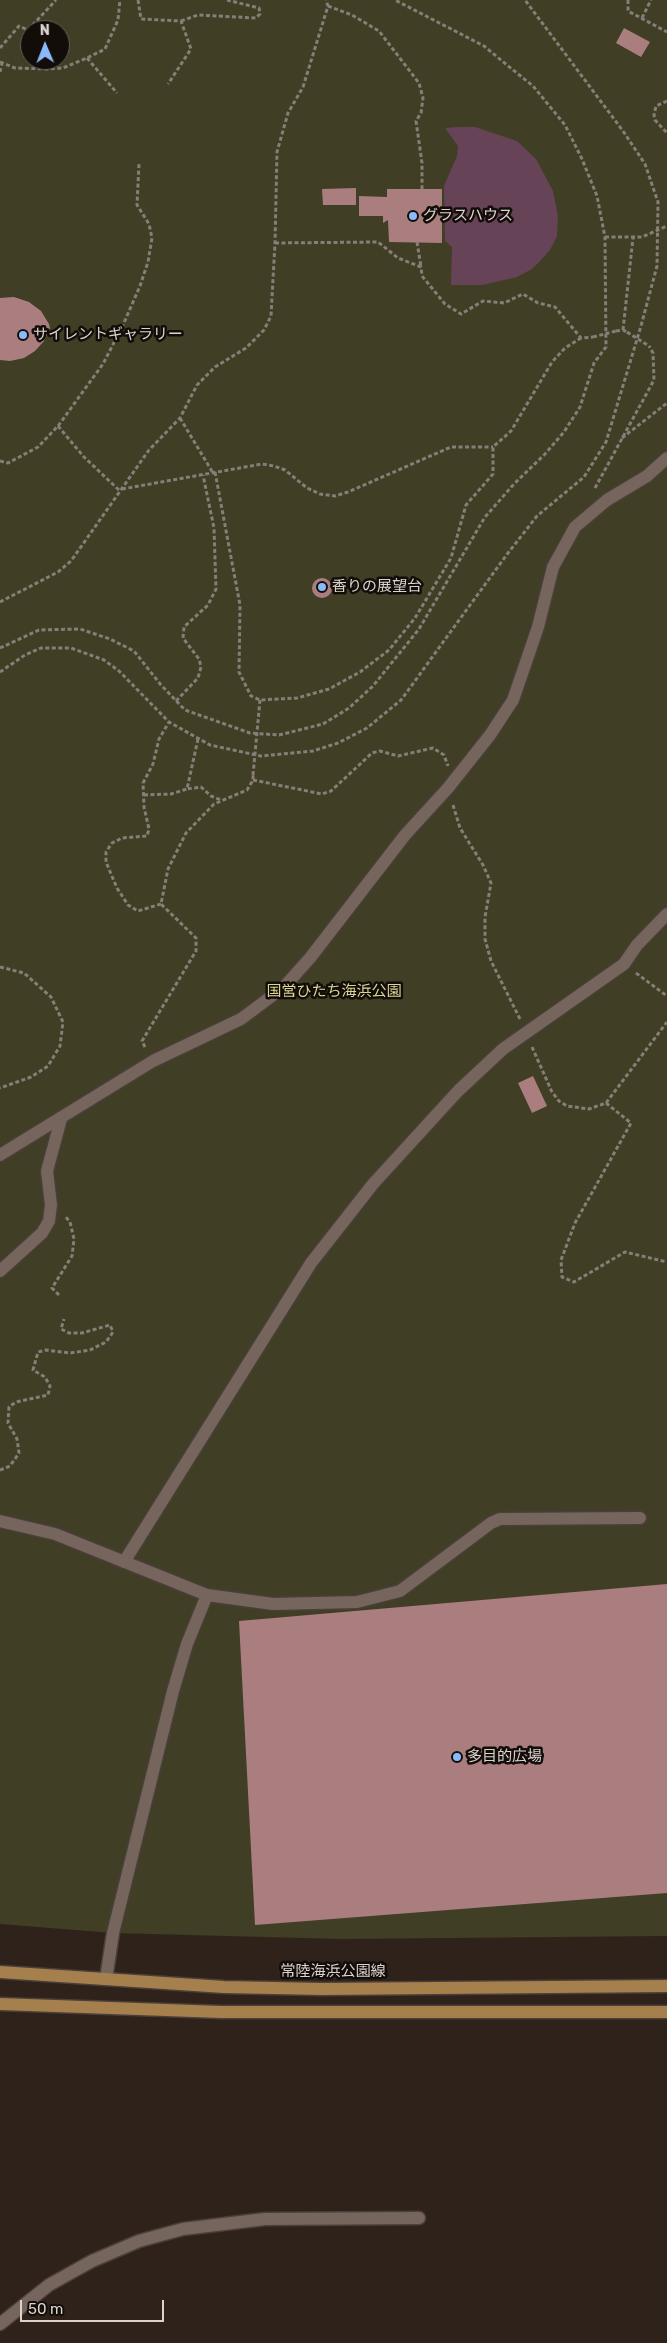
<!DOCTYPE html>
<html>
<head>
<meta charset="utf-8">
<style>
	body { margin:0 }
	#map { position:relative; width:667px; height:2343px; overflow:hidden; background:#2f221b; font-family:Rubik,sans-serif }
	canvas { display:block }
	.north { position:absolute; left:20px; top:20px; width:50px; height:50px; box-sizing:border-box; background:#130d0a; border:1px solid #635c58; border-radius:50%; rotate:359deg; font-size:14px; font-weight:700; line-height:20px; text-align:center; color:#dcd2ce }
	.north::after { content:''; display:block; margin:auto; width:18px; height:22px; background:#8bbafc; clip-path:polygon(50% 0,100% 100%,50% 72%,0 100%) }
	.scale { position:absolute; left:20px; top:2300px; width:144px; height:22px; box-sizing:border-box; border:2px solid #dcd2ce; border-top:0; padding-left:6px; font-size:15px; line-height:18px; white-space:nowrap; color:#dcd2ce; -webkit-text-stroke:4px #130d0a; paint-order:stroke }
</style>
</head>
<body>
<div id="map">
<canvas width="667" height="2343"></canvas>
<div class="north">N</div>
<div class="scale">50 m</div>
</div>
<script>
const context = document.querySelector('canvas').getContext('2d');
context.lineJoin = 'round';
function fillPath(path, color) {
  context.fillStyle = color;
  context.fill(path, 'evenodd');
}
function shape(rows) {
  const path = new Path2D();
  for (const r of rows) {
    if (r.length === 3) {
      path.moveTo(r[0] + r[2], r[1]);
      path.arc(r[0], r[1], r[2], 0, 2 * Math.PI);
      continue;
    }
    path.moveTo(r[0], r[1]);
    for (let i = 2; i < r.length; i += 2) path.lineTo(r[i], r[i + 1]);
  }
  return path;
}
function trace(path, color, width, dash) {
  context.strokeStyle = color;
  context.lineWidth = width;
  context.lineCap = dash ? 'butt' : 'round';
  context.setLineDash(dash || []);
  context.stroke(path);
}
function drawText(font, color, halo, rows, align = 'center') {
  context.font = font + ' Rubik,"Noto Sans JP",sans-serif';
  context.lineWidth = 5;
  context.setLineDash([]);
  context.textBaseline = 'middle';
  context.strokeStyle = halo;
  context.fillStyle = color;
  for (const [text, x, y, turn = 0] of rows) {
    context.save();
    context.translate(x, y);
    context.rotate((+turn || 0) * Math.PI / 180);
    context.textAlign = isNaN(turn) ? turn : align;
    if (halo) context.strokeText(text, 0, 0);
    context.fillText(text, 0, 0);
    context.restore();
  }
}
fillPath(shape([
	[0,0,667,0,667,1936,341,1939,113,1933,0,1924],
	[30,30,60,30,60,60,30,60]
]), '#403e25');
fillPath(shape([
	[458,127,475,127,517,141,536,159,553,191,558,216,557,236,550,250,542,259,532,269,517,277,483,285,451,285,452,247,445,241,444,186,457,156,458,146,445,128]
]), '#664356');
fillPath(shape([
	[624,28,650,42,641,57,616,43],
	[356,188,356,205,323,205,322,189],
	[387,189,442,189,442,243,389,242,388,220,383,223,383,216,359,216,359,196,387,197],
	[14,297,29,302,41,311,49,324,50,328,44,341,35,351,24,358,10,361,0,360,0,298],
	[322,588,10],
	[533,1076,547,1106,532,1113,518,1083],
	[667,1584,667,1893,255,1925,239,1621]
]), '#aa7e7f');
const minor = shape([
	[0,1155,153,1061,241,1019,284,987,310,958,405,835,448,788,490,735,513,700,538,627,553,567,575,527,607,500,647,476,667,458],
	[0,1271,42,1233,49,1221,51,1205,47,1171,61,1119],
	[0,1521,55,1534,207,1595,273,1604,357,1602,400,1591,491,1523,500,1519,640,1518],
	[124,1562,311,1263,373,1184,458,1091,503,1049,624,964,637,945,667,914],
	[106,1979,113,1933,173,1691,187,1644,207,1595],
	[0,2324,49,2285,92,2261,139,2241,183,2229,265,2219,419,2218]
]);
const major = shape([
	[0,1972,224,1987,323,1989,667,1986],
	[0,2004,221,2012,667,2012]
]);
trace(minor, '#4a3f3a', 15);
trace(major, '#4a3f3a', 15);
trace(shape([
	[138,0,141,19,181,21,191,49,168,84],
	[628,0,628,11,667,32],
	[328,6,352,15,379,31,419,83,423,98,421,113,416,121,422,163,422,189],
	[642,18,651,0],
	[181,21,198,15,256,18,260,14,259,8,227,0],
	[0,48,19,26,28,30,56,0],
	[87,58,117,93],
	[0,62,15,68,48,69,63,68,87,58,105,49,118,20,120,0],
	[0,72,2,63],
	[667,101,656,106,654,115,655,120,667,133],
	[605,237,642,237,667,226],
	[417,242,421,267],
	[275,243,378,242,398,258,421,267,422,276,445,304,461,314,483,301,504,303,523,294,538,303,555,307,581,338,593,337],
	[623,330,633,238],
	[616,331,623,330,627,332],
	[180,418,213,473],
	[58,426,84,457,120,491],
	[622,438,667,403],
	[0,461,8,463,38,447,58,426,103,364,123,325,140,286,148,262,152,238,149,224,137,205,139,164],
	[215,472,240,605,239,672,251,696,260,700,297,698,329,689,360,672,389,650,415,618,451,558,466,505,493,474,493,447,511,431,552,362,565,348,581,338],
	[595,488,654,380,653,353,649,346],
	[122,489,262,464,274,466,285,470,307,488,320,494,335,496,348,492,451,447,493,447],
	[0,602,58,572,71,561,149,450,180,418,197,385,215,367,246,348,264,330,271,316,275,243,277,152,288,113,303,87,328,6,326,0],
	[0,648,39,630,80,629,110,639,134,651,161,685,185,710,250,733,279,735,323,724,349,708,373,686,419,629,485,517,514,484,545,454,564,432,580,407,594,363,606,347,605,237,597,196,582,159,565,125,533,86,507,65,484,46,395,0],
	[0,672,25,655,41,648,71,648,104,660,119,671,169,722,210,745,261,756,313,751,338,743,367,728,401,700,508,553,537,516,584,477,606,442,641,326,657,266,658,202,645,164,623,131,525,0],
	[176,701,198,678,201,667,199,659,183,638,184,627,208,605,216,589,214,528,203,475],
	[198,739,187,789,201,787,211,796,221,800],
	[253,780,322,794,331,791,372,753,380,751,398,756,433,748,444,755,448,766],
	[144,795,171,794,187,789],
	[453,805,460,828,483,865,491,883,485,917,485,939,491,961,520,1019],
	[161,904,138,911,128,905,117,888,106,862,106,852,112,843,122,838,147,836,149,829,144,807,143,783,153,764,159,739,169,722],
	[0,967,24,973,51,997,63,1022,60,1046,48,1066,31,1077,0,1088],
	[636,973,667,996],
	[145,1047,142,1041,196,951,196,938,161,904,168,869,186,833,214,804,247,790,253,780,253,775],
	[532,1047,552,1092,559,1101,567,1106,589,1109,606,1103,667,1022],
	[606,1103,631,1123,575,1223,561,1260,562,1277,574,1282,625,1252,667,1262],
	[59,1295,52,1288,72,1256,74,1239,70,1222,65,1216],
	[0,1470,10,1466,19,1453,17,1439,8,1423,9,1407,16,1402,48,1395,50,1386,45,1377,33,1370,38,1352,46,1350,70,1353,90,1350,106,1342,113,1332,110,1325,82,1333,69,1333,61,1329,64,1319]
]), '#887d77', 3, [4, 2.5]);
trace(minor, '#76655d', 12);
trace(major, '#a57f4c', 12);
trace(shape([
	[627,332,649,346],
	[593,337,616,331],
	[253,775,260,700]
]), '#887d77', 3, [4, 2.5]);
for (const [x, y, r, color] of [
	[413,216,5,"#8bbafc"],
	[23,335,5,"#8bbafc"],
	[322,587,5,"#8bbafc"],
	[457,1757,5,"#8bbafc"]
]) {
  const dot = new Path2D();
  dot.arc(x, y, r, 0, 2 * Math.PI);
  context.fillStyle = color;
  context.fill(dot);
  trace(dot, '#130d0a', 2);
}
drawText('15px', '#dcd2ce', '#130d0a', [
	["グラスハウス",423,216],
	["サイレントギャラリー",33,335],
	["香りの展望台",332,587],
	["多目的広場",467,1757]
], 'left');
drawText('15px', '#dad694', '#130d0a', [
	["国営ひたち海浜公園",334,992]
]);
drawText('15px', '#dcd2ce', '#130d0a', [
	["常陸海浜公園線",333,1972]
]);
</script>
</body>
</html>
